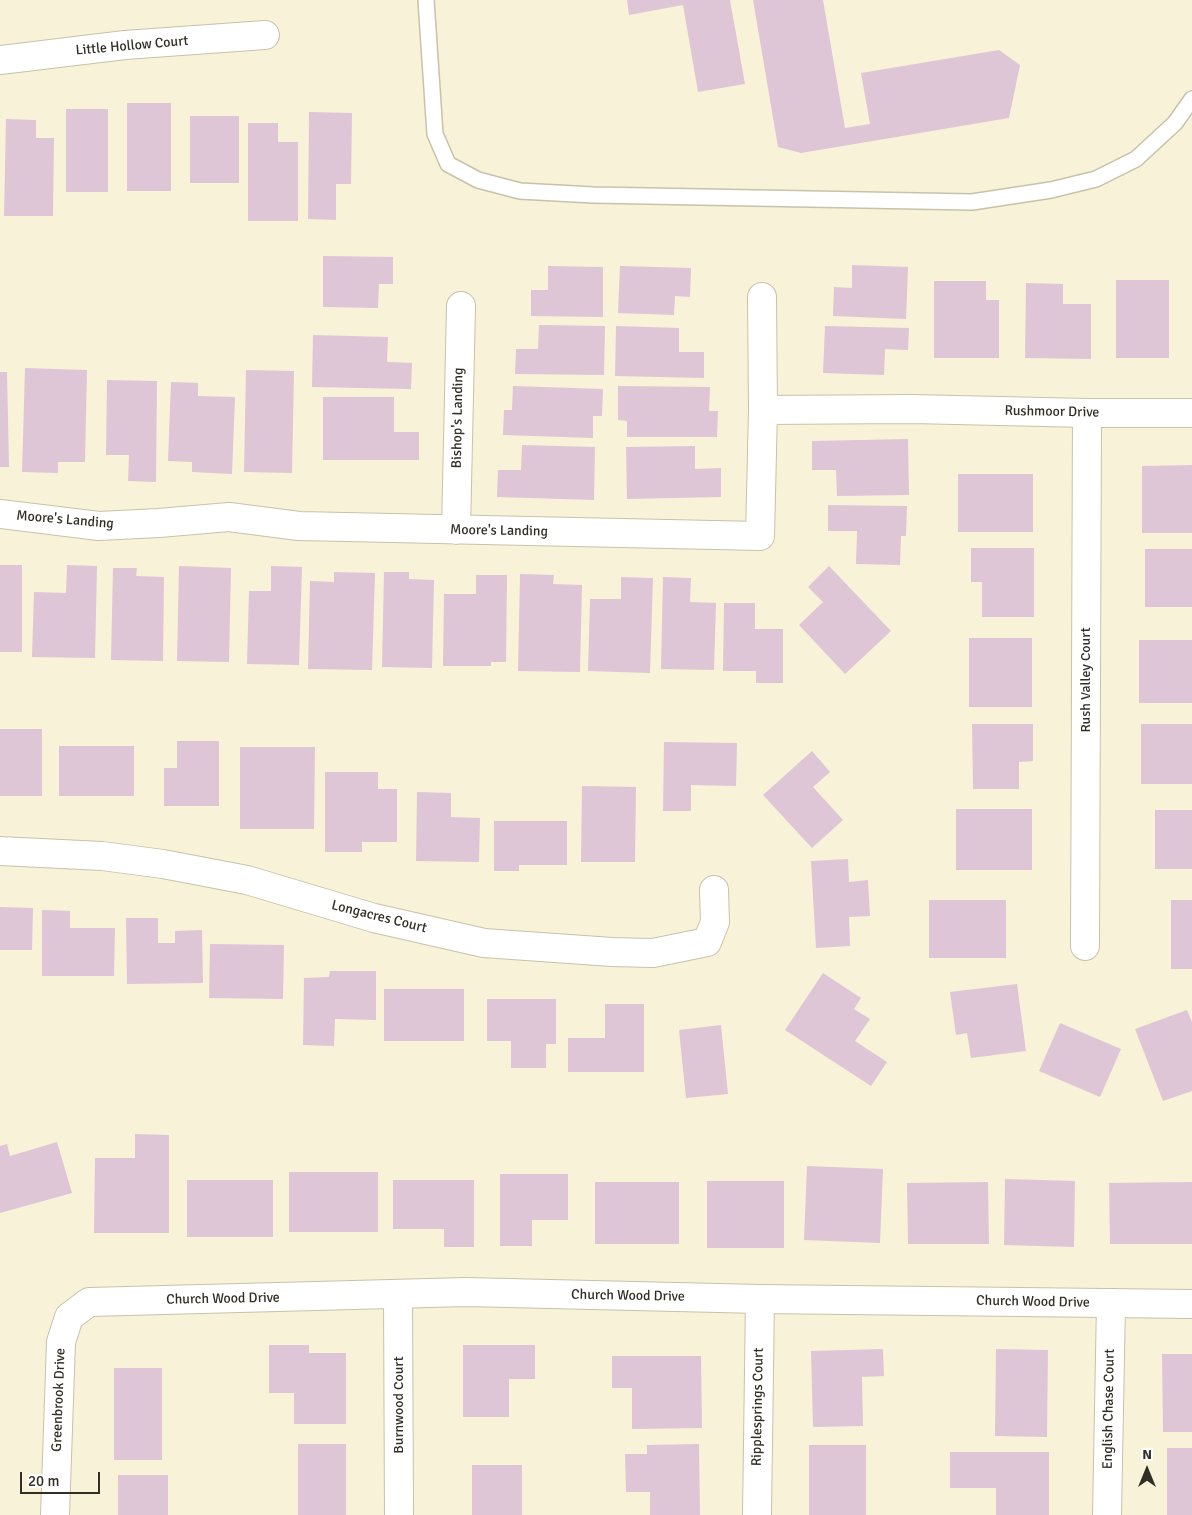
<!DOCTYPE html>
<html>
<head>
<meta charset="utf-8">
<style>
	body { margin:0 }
	#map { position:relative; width:1192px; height:1515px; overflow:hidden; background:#f7f2d8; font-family:Signika,sans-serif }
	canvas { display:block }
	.north { position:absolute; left:1122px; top:1445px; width:50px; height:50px; -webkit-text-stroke:4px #fff; paint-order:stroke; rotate:0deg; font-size:14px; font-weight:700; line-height:20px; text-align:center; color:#312f25 }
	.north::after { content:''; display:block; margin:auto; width:18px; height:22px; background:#312f25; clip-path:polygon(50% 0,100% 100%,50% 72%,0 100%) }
	.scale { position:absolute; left:20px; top:1472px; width:80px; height:22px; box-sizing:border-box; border:2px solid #312f25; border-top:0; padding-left:6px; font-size:15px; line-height:18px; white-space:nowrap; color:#312f25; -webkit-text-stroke:4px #fff; paint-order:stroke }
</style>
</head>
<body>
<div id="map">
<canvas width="1192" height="1515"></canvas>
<div class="north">N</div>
<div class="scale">20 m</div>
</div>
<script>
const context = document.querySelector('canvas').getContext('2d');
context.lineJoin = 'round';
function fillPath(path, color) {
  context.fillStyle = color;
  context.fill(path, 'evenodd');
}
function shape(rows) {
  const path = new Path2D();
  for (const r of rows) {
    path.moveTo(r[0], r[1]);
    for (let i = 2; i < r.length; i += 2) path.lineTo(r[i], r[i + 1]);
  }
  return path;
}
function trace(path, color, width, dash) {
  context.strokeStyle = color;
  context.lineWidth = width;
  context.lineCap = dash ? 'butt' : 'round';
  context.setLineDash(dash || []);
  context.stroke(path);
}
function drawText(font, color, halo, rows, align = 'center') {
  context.font = font + ' Signika,sans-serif';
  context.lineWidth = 5;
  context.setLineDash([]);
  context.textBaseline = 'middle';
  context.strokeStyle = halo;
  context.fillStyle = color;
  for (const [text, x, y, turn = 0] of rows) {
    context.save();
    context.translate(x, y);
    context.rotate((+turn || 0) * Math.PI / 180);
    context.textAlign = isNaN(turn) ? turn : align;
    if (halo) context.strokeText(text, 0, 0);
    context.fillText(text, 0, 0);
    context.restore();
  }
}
fillPath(shape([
	[627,0,730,0,745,84,698,92,683,5,629,15],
	[753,0,823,0,845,128,870,124,861,73,999,50,1020,65,1009,118,801,153,778,147],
	[127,103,171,103,171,191,127,191],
	[66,109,108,109,108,192,66,192],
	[309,112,352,113,351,184,336,184,336,220,308,219],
	[190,116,239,116,239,183,190,183],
	[6,119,36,120,36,138,54,138,53,216,4,216],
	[248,123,278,123,278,142,298,142,298,221,248,221],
	[323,256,393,257,393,284,379,284,378,308,323,307],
	[852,265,908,267,906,319,833,316,834,287,852,288],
	[548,266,603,267,603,317,531,316,531,290,548,290],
	[620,266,691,268,690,297,675,296,674,315,618,313],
	[1116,280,1169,280,1169,358,1116,358],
	[934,281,986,281,986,300,999,300,999,358,934,358],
	[1026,283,1063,284,1063,304,1091,304,1091,359,1025,358],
	[539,325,605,326,604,375,515,374,516,349,538,349],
	[616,326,679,328,679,352,704,352,704,378,615,376],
	[825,326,909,328,908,350,885,349,884,375,823,373],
	[313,335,388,337,387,362,412,363,411,389,312,387],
	[25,368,87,370,85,462,58,462,58,473,22,472],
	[246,370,294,371,292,473,244,472],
	[0,372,7,372,9,467,0,467],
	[107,380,157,381,156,482,128,481,129,455,106,455],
	[171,382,198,383,198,396,235,397,232,474,192,472,192,462,168,461],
	[513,386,603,389,602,416,593,416,593,438,503,435,504,410,512,410],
	[618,386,710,387,709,411,718,411,717,437,627,437,627,421,618,420],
	[323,397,394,397,394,432,419,432,419,460,323,460],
	[908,439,909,495,837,496,836,470,812,470,812,441],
	[522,445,595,447,594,500,497,497,498,470,521,470],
	[695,446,695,469,721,468,721,497,627,499,626,447],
	[1192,465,1192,533,1142,533,1142,466],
	[958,474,1033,474,1033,532,958,532],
	[828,505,907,506,906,536,901,536,900,565,856,564,857,531,828,531],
	[971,548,1034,548,1034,617,982,617,982,582,971,582],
	[1145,549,1192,549,1192,607,1145,607],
	[0,565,22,565,22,652,0,652],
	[67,565,97,566,95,658,32,657,34,592,66,593],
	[179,566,231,568,229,662,177,661],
	[271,566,302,567,299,665,247,664,249,591,271,591],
	[829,566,891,631,845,674,799,625,823,602,808,587],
	[113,568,137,568,136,576,164,577,163,661,111,660],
	[334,572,375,573,372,670,308,669,310,581,334,582],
	[384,572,409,572,409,579,434,580,432,668,382,667],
	[520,574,554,575,553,584,582,585,580,672,518,671],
	[476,575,507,575,506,662,491,662,491,666,443,666,444,594,476,594],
	[621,577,653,578,650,673,588,671,590,599,621,599],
	[663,577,691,578,690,602,716,603,714,670,661,669],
	[724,603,755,603,755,629,783,629,783,683,756,683,756,671,723,671],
	[969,638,1032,638,1032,707,969,707],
	[1139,640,1192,640,1192,703,1139,703],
	[972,724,1033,724,1033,761,1019,762,1019,789,973,789],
	[1141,724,1192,724,1192,784,1141,784],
	[0,729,42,729,42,796,0,796],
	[177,741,219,741,219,806,164,806,164,768,177,768],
	[664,742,737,743,736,786,691,785,691,811,663,811],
	[59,746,134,746,134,796,59,796],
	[240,747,315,747,314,829,240,829],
	[812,751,830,772,813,787,843,820,812,848,763,795],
	[325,772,378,772,378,789,397,789,397,842,362,842,362,852,325,852],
	[582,786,636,787,635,862,581,862],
	[417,792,451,793,451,817,480,818,479,862,416,861],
	[956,809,1032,809,1032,870,956,870],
	[1155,810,1192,810,1192,869,1155,869],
	[494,821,567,821,567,865,519,865,519,871,494,871],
	[848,859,849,882,868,880,870,916,849,917,850,946,816,948,811,861],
	[929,900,1006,900,1006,958,929,958],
	[1171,900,1192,900,1192,969,1171,969],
	[0,907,33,908,32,950,0,950],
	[42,910,70,911,70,928,115,928,114,976,42,976],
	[126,918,158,918,158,943,175,943,175,931,202,930,203,983,127,984],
	[210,944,284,945,283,999,209,998],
	[330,971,376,971,376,1020,335,1019,334,1046,303,1045,304,978,329,977],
	[823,973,861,998,854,1009,870,1019,855,1041,887,1062,871,1086,785,1030],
	[1017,984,1026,1051,971,1058,967,1033,956,1035,950,992],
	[384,989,464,989,464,1041,384,1041],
	[487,999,556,999,556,1044,546,1044,546,1068,511,1068,511,1041,487,1041],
	[605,1004,644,1004,644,1072,568,1072,568,1038,605,1038],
	[1187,1010,1192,1022,1192,1091,1163,1101,1135,1029],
	[1060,1023,1121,1049,1100,1097,1039,1071],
	[721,1025,728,1094,686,1098,679,1030],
	[135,1134,169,1135,169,1233,94,1233,95,1158,135,1158],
	[57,1142,72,1193,0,1213,0,1146,7,1144,10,1156],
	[807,1166,883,1169,880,1243,804,1240],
	[289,1172,378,1172,378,1232,289,1232],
	[500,1174,568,1174,568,1220,532,1220,532,1246,500,1246],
	[1005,1179,1075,1181,1074,1247,1004,1245],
	[187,1180,273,1180,273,1237,187,1237],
	[393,1180,474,1180,474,1247,444,1247,444,1229,393,1229],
	[707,1181,784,1181,784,1248,707,1248],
	[595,1182,679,1182,679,1244,595,1244],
	[988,1182,989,1244,908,1244,907,1183],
	[1192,1182,1192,1244,1110,1244,1109,1183],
	[269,1345,309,1345,309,1353,346,1353,346,1424,294,1424,294,1393,269,1393],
	[463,1345,535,1345,535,1379,509,1379,509,1417,463,1417],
	[883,1349,884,1376,862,1377,863,1426,813,1427,811,1351],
	[996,1349,1048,1350,1047,1437,995,1436],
	[1162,1354,1192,1354,1192,1432,1163,1432],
	[612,1356,701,1356,702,1428,632,1429,632,1388,612,1388],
	[114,1368,162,1368,162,1460,114,1460],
	[298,1444,346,1444,346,1515,298,1515],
	[699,1444,700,1515,650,1515,650,1492,626,1492,625,1454,647,1454,647,1445],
	[809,1445,866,1445,866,1515,809,1515],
	[1167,1448,1192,1448,1192,1515,1167,1515],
	[950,1452,1049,1452,1049,1515,996,1515,996,1488,950,1488],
	[472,1465,522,1465,522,1515,472,1515],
	[118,1475,168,1475,168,1515,118,1515]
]), '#dec6d7');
const service = shape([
	[426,0,435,134,448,164,478,180,520,191,593,195,972,202,1051,190,1096,179,1136,159,1175,123,1192,99]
]);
const minor = shape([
	[0,60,125,45,265,35],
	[763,410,912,409,1087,413,1192,413],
	[0,514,99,526,159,523,229,517,299,526,760,536,763,410,762,297],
	[456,530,461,306],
	[0,851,102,856,163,864,247,880,374,918,484,943,612,952,653,953,707,942,715,922,714,890],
	[1085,946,1087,413],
	[398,1295,399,1515],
	[55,1515,61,1342,69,1317,89,1302,466,1292,760,1299,1192,1304],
	[757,1515,760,1299],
	[1107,1515,1111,1303]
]);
trace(service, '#c7c2aa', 18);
trace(minor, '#c7c2aa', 30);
trace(service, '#fff', 15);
trace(minor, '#fff', 28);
drawText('14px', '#312f25', '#fff', [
	["Little Hollow Court",132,46,-5],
	["Rushmoor Drive",1052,412,1],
	["Bishop's Landing",458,418,-89],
	["Moore's Landing",65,520,5],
	["Moore's Landing",499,531,1],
	["Rush Valley Court",1086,680,-90],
	["Longacres Court",379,917,14],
	["Church Wood Drive",628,1296,1],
	["Church Wood Drive",223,1299,-1],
	["Church Wood Drive",1033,1302,1],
	["Greenbrook Drive",59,1400,-88],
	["Burnwood Court",399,1405,-90],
	["Ripplesprings Court",758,1407,-89],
	["English Chase Court",1109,1409,-89]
]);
</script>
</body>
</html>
